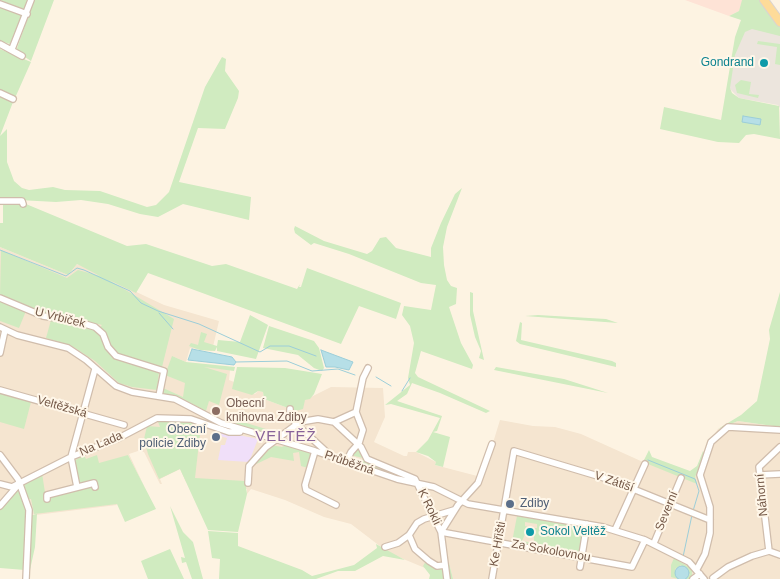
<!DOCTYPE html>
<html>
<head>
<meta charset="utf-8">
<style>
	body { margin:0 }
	canvas { display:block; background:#fdf3e2 }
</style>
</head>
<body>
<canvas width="780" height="579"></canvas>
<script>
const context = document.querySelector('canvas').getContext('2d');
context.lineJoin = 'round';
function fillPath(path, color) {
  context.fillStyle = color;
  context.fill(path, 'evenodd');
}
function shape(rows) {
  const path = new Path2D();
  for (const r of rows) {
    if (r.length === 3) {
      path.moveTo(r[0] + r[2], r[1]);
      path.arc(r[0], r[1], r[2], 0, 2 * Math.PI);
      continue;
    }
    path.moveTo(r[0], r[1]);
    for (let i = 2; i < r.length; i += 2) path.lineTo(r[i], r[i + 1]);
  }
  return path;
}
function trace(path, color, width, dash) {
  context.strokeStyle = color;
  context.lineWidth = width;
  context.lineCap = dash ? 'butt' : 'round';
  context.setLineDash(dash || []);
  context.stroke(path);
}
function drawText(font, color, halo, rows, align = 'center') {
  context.font = font + ' Arial,sans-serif';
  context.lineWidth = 4;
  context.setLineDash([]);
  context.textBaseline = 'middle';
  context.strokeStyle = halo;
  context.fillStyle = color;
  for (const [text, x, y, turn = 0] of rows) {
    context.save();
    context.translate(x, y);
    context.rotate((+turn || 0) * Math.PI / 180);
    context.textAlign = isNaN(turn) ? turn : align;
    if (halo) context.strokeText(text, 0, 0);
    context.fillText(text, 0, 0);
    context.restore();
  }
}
fillPath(shape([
	[0,247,68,275,77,264,164,305,219,321,212,351,190,348,186,362,172,356,197,369,207,367,230,370,229,380,234,382,233,389,255,394,258,391,263,392,264,399,296,411,305,400,331,387,383,388,385,417,374,442,404,456,407,456,408,452,416,452,436,462,435,465,481,477,439,533,441,562,425,568,389,553,351,524,324,517,285,500,251,489,247,494,247,489,186,482,180,469,160,479,162,484,160,484,144,452,138,451,129,454,145,488,128,455,104,475,117,505,36,515,26,512,0,517],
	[500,420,533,426,555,427,581,434,643,462,695,474,710,441,718,429,738,421,780,427,780,579,453,579,449,563,446,562,443,535,468,496,481,482]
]), '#f5e5d0');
fillPath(shape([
	[685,0,742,0,742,3,739,11,729,16]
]), '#fee3d6');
fillPath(shape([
	[740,22,780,34,780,108,778,105,739,98,729,88]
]), '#ece5dd');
fillPath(shape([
	[219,431,258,439,249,462,218,460,221,445,225,445,227,438,219,436]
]), '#f0dff9');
fillPath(shape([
	[0,0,27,0,24,10],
	[34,0,54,0,31,61,16,51],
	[742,0,760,0,780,26,780,36,752,29,745,32,735,55,730,88,732,93,739,98,779,106,780,139,754,134,746,135,739,143,718,142,660,129,664,107,721,120,735,37,741,20,729,16,739,11],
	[0,7,22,15,10,44,0,41],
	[758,41,780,44,780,65,775,64,777,47,757,44],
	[0,49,31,62,15,98,0,91],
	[222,57,226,59,225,71,239,91,238,98,225,129,198,128,179,182,251,197,249,220,183,204,158,217,140,214,108,204,81,200,56,202,0,199,0,96,13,102,0,136,7,129,7,162,14,181,22,188,29,190,53,187,65,190,100,191,147,207,156,205,169,192,205,87],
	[741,80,751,82,749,94,759,95,758,98,737,93,735,85],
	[462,188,447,227,443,247,444,265,447,280,451,286,457,288,456,304,449,307,461,343,473,365,472,369,421,351,415,373,418,377,490,411,486,413,440,393,412,383,407,394,397,401,442,416,437,431,433,432,450,437,443,467,435,465,436,462,428,456,416,452,428,440,440,418,391,404,385,405,410,385,408,378,414,343,410,326,402,315,404,306,431,310,436,285,421,283,349,254,314,243,311,245,295,233,294,229,295,226,324,241,367,254,372,251,380,238,386,237,396,248,431,257,431,248,441,223,455,194],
	[26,204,127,246,146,244,212,266,226,264,297,289,300,284,299,287,301,287,307,268,401,303,396,319,359,306,341,344,148,273,136,293,109,280,174,319,162,367,123,357,114,352,99,328,102,325,59,315,45,314,0,295,1,250,67,278,78,270,100,276,77,264,68,275,0,247,0,223,3,223,3,205],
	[470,292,473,293,473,311,484,360,479,358,481,351,475,337,470,315],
	[780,292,780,427,738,421,718,429,741,415,757,401,770,339,769,330],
	[0,300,26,311,19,328,0,321],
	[250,315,268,325,256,359,217,351,217,347,215,351,200,350,189,346,191,343,198,345,201,332,207,334,204,342,217,346,218,340,240,342],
	[538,315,606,319,618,323,525,316],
	[51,320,93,329,100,336,107,350,116,359,159,372,157,390,132,387,119,383,95,361,72,346,46,338],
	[520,322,522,323,521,340,612,361,616,363,616,367,520,344,516,341],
	[269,326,314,341,319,348,324,368,322,371,314,368,298,355,263,348],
	[172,356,186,362,235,367,234,371,204,367,227,374,219,405,209,401,206,411,181,398,161,393,163,388,183,397,185,383,165,375],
	[237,367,285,368,322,374,314,394,310,399,305,400,303,409,296,411,264,399,263,392,258,391,252,395,232,389],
	[496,367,564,379,608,393,494,370],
	[0,393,31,402,24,429,0,422],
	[230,418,279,433,276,435,243,426,230,422],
	[157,419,185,419,201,425,195,478,245,481,247,494,238,532,208,530,180,469,159,479,148,454,144,439,147,426,160,427],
	[271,445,282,447,286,445,311,452,308,468,301,466,299,452,293,453,294,461,271,457,250,467,263,451,266,453,271,447],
	[358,448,369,461,383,469,414,480,399,478,361,464,363,458,350,455],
	[649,450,652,457,690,471,697,466,703,451,705,455,695,477,697,484,643,462],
	[84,455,86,459,97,455,99,463,128,455,156,509,125,522,117,504,34,514,31,499,27,499,24,486,25,482,42,473,46,499,49,497,90,485,96,487,94,479,91,482,79,483,74,461],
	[19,488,28,509,25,570,0,568,0,509],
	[170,506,183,532,193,542,203,579,192,579,186,562,182,563,181,557,185,558],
	[37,514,35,547,28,579,28,549,32,515],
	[517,516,582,527,584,530,580,554,512,542],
	[525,522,537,524,537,528,534,528,534,543,522,541,528,527,525,526],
	[208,531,238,533,238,546,302,570,312,576,354,565,377,548,376,544,405,560,383,556,355,571,338,571,316,579,219,579,220,559,212,558],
	[170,549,184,579,148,579,141,561],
	[674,558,692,569,692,575,689,579,684,579,690,574,681,565,675,569,678,579,671,577,671,565],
	[426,561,436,567,449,563,453,579,429,579,430,575,423,566]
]), '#d0ebc0');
const water = shape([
	[743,116,761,119,760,125,742,122,743,116],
	[192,349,232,357,236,362,234,365,188,360,192,349],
	[321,350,353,362,349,370,335,367,326,367,321,350],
	[682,573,7]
]);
fillPath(water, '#b6dfe7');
trace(water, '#9cced9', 1);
trace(shape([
	[0,250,66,276,77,268,84,270,130,291,141,303,158,311,199,324,260,352,270,346,289,346,316,356],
	[159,313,173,329],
	[236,362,287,361,312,371,338,369,355,375],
	[376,377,391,386],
	[402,391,410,378],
	[648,460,695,479,699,491,693,511],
	[683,557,692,515]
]), '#9cced9', 1);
const minor = shape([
	[0,4,27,14],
	[0,44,22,56],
	[12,49,31,0],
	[0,93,13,99],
	[0,201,22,201,23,204],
	[0,298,43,316,75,321,95,327,103,334,108,347,116,356,164,371,159,396],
	[0,327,17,335,68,348,86,360,116,386,132,392,175,399,221,423,315,451,397,479,434,487,468,504,603,527,645,540,689,562,704,579],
	[0,353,5,330],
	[0,390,124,425],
	[290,409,290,415,296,424,331,456],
	[334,422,356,412],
	[315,451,305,485,306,490,336,505],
	[0,455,18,479,29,510,26,579],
	[346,462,351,452,359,443,363,430,356,412,363,378,368,368],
	[759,475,780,474],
	[248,483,249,466,266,447,300,422,318,419,334,422,361,447,367,459,415,479,441,532,632,567,645,540],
	[0,484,12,487,71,457,119,438,157,418,191,419,229,432,240,432,241,429],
	[77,487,71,457,95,369],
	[47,499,47,495,94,483,95,487],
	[0,506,19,484],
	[615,530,645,464],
	[409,535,415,549,429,561,437,566,445,565],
	[654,543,681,478],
	[385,547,398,543,409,535,417,523,424,519,454,510],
	[769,551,759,467,780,447],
	[580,567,587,524],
	[697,569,705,554,710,533,710,507,700,475,711,442,728,427,780,430],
	[713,578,728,567,752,556,769,551,780,555],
	[447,579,441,532,458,505,478,483,492,444],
	[492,579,514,451,611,480,710,520],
	[693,579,700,574]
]);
const major = shape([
	[764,0,780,22]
]);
trace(minor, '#d0bdac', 8);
trace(major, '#dbd4cf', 10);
trace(minor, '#fff', 5.5);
trace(major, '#fedb99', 8);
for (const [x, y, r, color] of [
	[764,63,5,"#0f9aa8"],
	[216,411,5,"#8d6e63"],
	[216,437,5,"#5c6f8a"],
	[510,504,5,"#5c6f8a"],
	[530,532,5,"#0f9aa8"]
]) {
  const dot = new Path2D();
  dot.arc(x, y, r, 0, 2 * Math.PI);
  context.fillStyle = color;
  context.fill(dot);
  trace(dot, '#fff7e9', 2);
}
drawText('12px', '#0d838f', '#fff7e9', [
	["Gondrand",754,63],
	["Sokol Veltěž",540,532,"left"]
], 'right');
drawText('12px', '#755948', '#fff7e9', [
	["U Vrbiček",60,318,14],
	["Veltěžská",62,407,16],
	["Na Lada",101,444,-23],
	["Průběžná",349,463,19],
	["V Zátiší",614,482,19],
	["Náhorní",762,495,-95],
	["K Rokli",429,507,64],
	["Severní",667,511,-68],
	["Ke Hřišti",498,544,-80],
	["Za Sokolovnou",551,551,10]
]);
drawText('12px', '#785e54', '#fff7e9', [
	["Obecní",226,404],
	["knihovna Zdiby",226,418]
], 'left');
drawText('12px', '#4e5e75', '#fff7e9', [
	["Obecní",206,430],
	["policie Zdiby",206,444],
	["Zdiby",520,504,"left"]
], 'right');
context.letterSpacing = '1px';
drawText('15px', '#886399', '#fff7e9', [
	["VELTĚŽ",286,437]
]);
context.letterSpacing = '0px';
</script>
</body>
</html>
